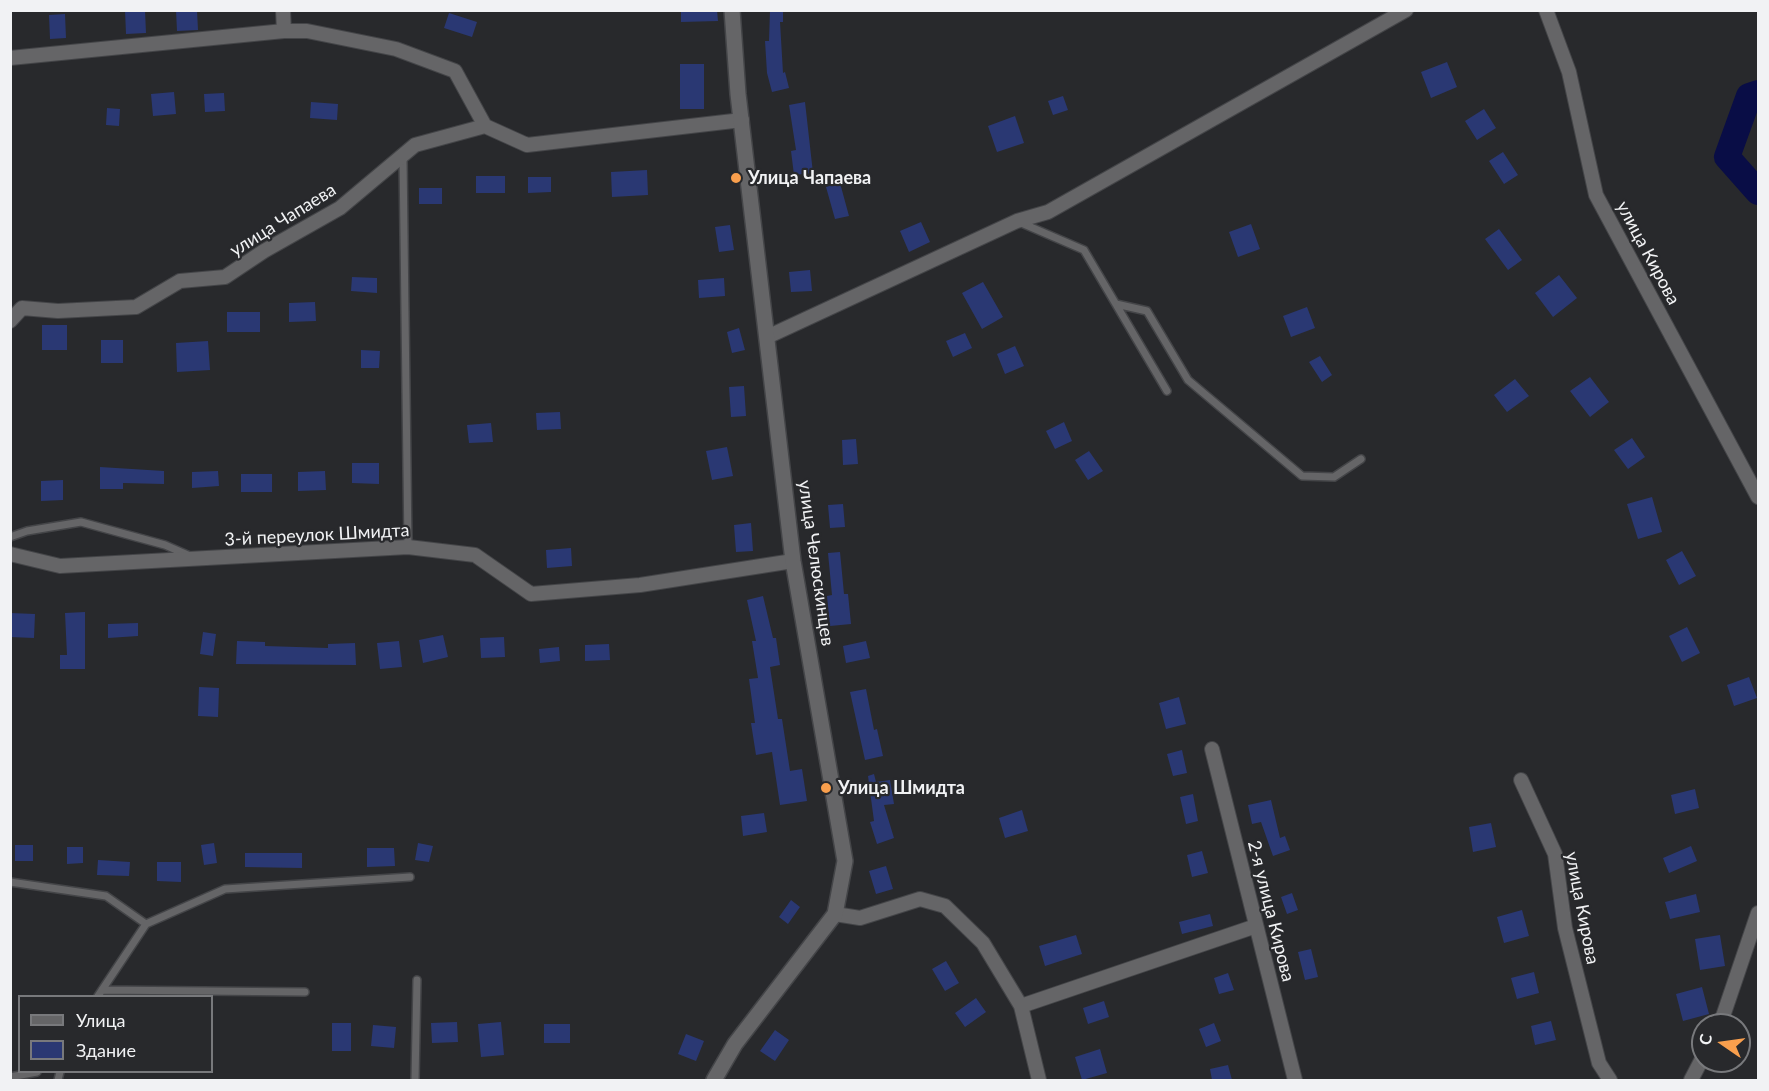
<!DOCTYPE html>
<html>
<head>
<meta charset="utf-8">
<style>
	body { margin:0 }
	#map { position:relative; width:1769px; height:1091px; overflow:hidden; background:#28292c; font-family:Lato,sans-serif }
	canvas { display:block }
	.frame { position:absolute; inset:0; border:12px solid #f1f2f4; pointer-events:none }
	.legend { position:absolute; left:18px; top:995px; width:195px; height:78px; box-sizing:border-box; background:#28292c; border:2px solid #78797c; margin:0; padding:8px 10px; list-style:none; font-size:18px; color:#f1f2f4 }
	.legend li { display:flex; align-items:center; gap:12px; height:30px }
	.legend b { width:30px; border:2px solid #78797c }
	.north { position:absolute; left:1691px; top:1013px; width:60px; height:60px; box-sizing:border-box; background:#28292c; border:2px solid #78797c; border-radius:50%; rotate:283deg; font-size:16px; font-weight:700; line-height:24px; text-align:center; color:#f1f2f4 }
	.north::after { content:''; display:block; margin:auto; width:21px; height:27px; background:#f99f4d; clip-path:polygon(50% 0,100% 100%,50% 72%,0 100%) }
</style>
</head>
<body>
<div id="map">
<canvas width="1769" height="1091"></canvas>
<div class="frame"></div>
<ul class="legend">
<li><b style="height:8px;background:#656567"></b>Улица</li>
<li><b style="height:16px;background:#2a3873"></b>Здание</li>
</ul>
<div class="north">С</div>
</div>
<script>
const context = document.querySelector('canvas').getContext('2d');
context.lineJoin = 'round';
function shape(rows) {
  const path = new Path2D();
  for (const r of rows) {
    path.moveTo(r[0], r[1]);
    for (let i = 2; i < r.length; i += 2) path.lineTo(r[i], r[i + 1]);
  }
  return path;
}
function trace(path, color, width, dash) {
  context.strokeStyle = color;
  context.lineWidth = width;
  context.lineCap = dash ? 'butt' : 'round';
  context.setLineDash(dash || []);
  context.stroke(path);
}
function fillPath(path, color) {
  context.fillStyle = color;
  context.fill(path, 'evenodd');
}
function drawText(font, color, halo, rows, align = 'center') {
  context.font = font + ' Lato,sans-serif';
  context.lineWidth = 4.5;
  context.setLineDash([]);
  context.textBaseline = 'middle';
  context.strokeStyle = halo;
  context.fillStyle = color;
  for (const [text, x, y, turn = 0] of rows) {
    context.save();
    context.translate(x, y);
    context.rotate((+turn || 0) * Math.PI / 180);
    context.textAlign = isNaN(turn) ? turn : align;
    if (halo) context.strokeText(text, 0, 0);
    context.fillText(text, 0, 0);
    context.restore();
  }
}
trace(shape([
	[1758,93,1749,96,1727,157,1758,192]
]), '#090d46', 26);
fillPath(shape([
	[125,10,145,10,146,33,126,34],
	[176,10,197,10,198,30,177,31],
	[681,10,717,10,718,21,681,22],
	[770,10,783,10,783,22,780,22,783,73,785,72,789,88,772,92,767,73,765,41,769,41],
	[449,13,477,22,472,37,444,28],
	[65,14,66,38,50,39,49,15],
	[1447,62,1457,87,1431,98,1421,72],
	[680,64,704,64,704,109,680,109],
	[174,92,176,114,153,116,151,94],
	[224,93,225,111,205,112,204,94],
	[1063,96,1068,110,1053,115,1048,101],
	[311,102,338,104,337,120,310,118],
	[805,102,813,173,794,175,791,151,796,150,789,105],
	[107,108,120,109,119,126,106,125],
	[1484,109,1496,128,1477,140,1465,121],
	[1015,116,1024,143,997,152,988,126],
	[1503,152,1518,175,1504,184,1489,161],
	[647,170,648,195,612,197,611,172],
	[476,176,505,176,505,193,476,193],
	[528,177,551,177,551,192,528,193],
	[840,183,849,216,835,219,826,187],
	[419,188,442,188,442,204,419,204],
	[921,222,930,242,909,252,900,231],
	[1251,224,1260,249,1238,257,1229,232],
	[730,225,734,250,719,252,715,227],
	[1499,229,1522,260,1508,270,1485,239],
	[810,270,812,291,791,292,789,272],
	[1559,275,1577,298,1553,317,1535,293],
	[352,277,377,278,377,293,351,291],
	[724,278,725,296,699,298,698,280],
	[983,282,1003,317,982,329,962,293],
	[315,302,316,321,289,322,289,303],
	[1307,307,1315,328,1291,337,1283,316],
	[227,312,260,312,260,332,227,332],
	[42,325,67,325,67,350,42,350],
	[739,328,745,350,732,353,727,332],
	[965,333,972,348,953,357,946,341],
	[101,340,123,340,123,363,101,363],
	[208,341,210,370,177,372,176,343],
	[1015,346,1024,366,1005,374,997,354],
	[361,350,380,351,379,368,361,368],
	[1320,356,1332,375,1322,382,1309,362],
	[1590,377,1609,402,1590,417,1570,391],
	[1515,379,1529,396,1507,412,1494,395],
	[744,386,746,416,731,417,729,387],
	[560,412,561,429,537,430,536,413],
	[1064,422,1072,441,1055,449,1046,431],
	[491,423,493,442,469,443,467,425],
	[1632,438,1645,457,1628,469,1614,450],
	[856,439,858,464,843,465,842,440],
	[727,447,733,476,712,480,706,451],
	[1089,451,1103,471,1088,480,1075,460],
	[352,463,379,463,379,484,352,483],
	[100,467,164,471,164,484,123,483,123,489,100,489],
	[218,471,219,486,192,488,192,472],
	[325,471,326,490,298,491,298,472],
	[241,474,272,474,272,492,241,492],
	[63,480,63,500,41,501,41,481],
	[1652,497,1662,532,1638,539,1627,504],
	[843,504,845,527,830,528,828,505],
	[751,523,753,551,736,552,734,525],
	[571,548,572,566,547,568,546,550],
	[1682,551,1696,576,1679,585,1666,560],
	[840,552,844,594,848,594,851,624,830,626,827,596,832,595,828,553],
	[763,596,773,638,776,638,780,665,770,667,778,719,782,719,790,771,802,769,807,801,780,805,772,752,756,755,751,723,755,723,749,679,758,678,752,641,756,641,747,600],
	[85,612,85,669,60,669,60,655,67,655,65,613],
	[10,613,35,614,34,638,10,637],
	[138,623,138,636,108,638,108,624],
	[1687,627,1700,653,1682,662,1669,636],
	[203,632,216,634,213,656,200,654],
	[443,635,448,657,423,663,419,640],
	[504,637,505,657,481,658,480,638],
	[237,641,265,642,265,646,328,648,328,644,355,643,356,665,236,664],
	[399,641,402,667,380,669,377,643],
	[866,641,870,658,846,663,843,646],
	[609,644,610,660,585,661,585,645],
	[559,647,560,661,540,663,539,649],
	[1749,677,1757,698,1734,706,1727,685],
	[199,687,219,688,218,717,198,716],
	[866,689,874,730,877,729,883,756,865,760,850,692],
	[1179,697,1186,724,1166,729,1159,703],
	[1182,750,1187,773,1173,776,1167,754],
	[874,774,876,782,890,780,894,804,884,805,894,838,877,844,870,822,874,821,868,776],
	[1695,789,1699,808,1675,814,1671,795],
	[1193,794,1198,821,1186,824,1180,797],
	[1271,800,1280,838,1285,836,1290,850,1273,856,1261,822,1252,824,1248,805],
	[1022,810,1028,831,1005,838,999,818],
	[764,813,767,832,743,836,741,816],
	[1491,823,1496,847,1473,852,1469,827],
	[214,843,217,863,204,865,201,845],
	[418,843,433,846,429,862,415,860],
	[15,845,33,845,33,861,15,861],
	[1691,846,1697,861,1669,873,1663,858],
	[67,847,83,847,83,863,67,864],
	[367,848,394,848,395,866,367,867],
	[1202,851,1208,873,1192,877,1187,855],
	[245,853,302,853,302,868,245,867],
	[98,860,130,862,129,876,97,875],
	[157,862,181,862,181,882,157,881],
	[886,866,893,889,876,894,869,871],
	[1292,893,1298,910,1287,914,1281,897],
	[1696,894,1700,912,1670,919,1665,902],
	[791,900,800,907,788,924,779,917],
	[1522,910,1529,936,1504,943,1497,917],
	[1210,914,1213,926,1182,934,1179,922],
	[1076,935,1082,954,1045,966,1039,946],
	[1720,935,1725,966,1700,970,1695,939],
	[1311,949,1318,977,1305,980,1298,952],
	[946,961,959,983,945,991,932,969],
	[1534,972,1539,993,1517,999,1511,978],
	[1228,973,1234,990,1219,994,1214,978],
	[1702,987,1709,1014,1683,1021,1676,994],
	[976,998,986,1012,965,1027,955,1013],
	[1104,1001,1109,1017,1088,1024,1083,1008],
	[1551,1021,1556,1040,1535,1045,1531,1026],
	[457,1022,458,1042,432,1043,431,1023],
	[501,1022,504,1055,481,1057,478,1024],
	[332,1023,351,1023,351,1051,332,1051],
	[1214,1023,1221,1041,1206,1047,1199,1029],
	[544,1024,570,1024,570,1043,544,1043],
	[373,1025,396,1027,394,1048,371,1046],
	[775,1030,789,1040,775,1061,760,1051],
	[686,1034,704,1041,696,1061,678,1054],
	[1100,1049,1107,1073,1082,1080,1075,1057],
	[1228,1065,1232,1080,1212,1080,1210,1069]
]), '#2a3873');
const service = shape([
	[403,157,408,547],
	[1019,222,1084,250,1167,391],
	[1116,304,1147,311,1188,380,1302,476,1334,477,1361,459],
	[10,537,27,531,81,522,165,545,190,556],
	[10,882,106,896,146,924,225,889,410,877],
	[102,990,305,992],
	[98,996,146,924],
	[10,1077,37,1072],
	[58,1080,60,1072],
	[415,1080,417,980]
]);
const minor = shape([
	[283,10,284,31],
	[1546,10,1569,72,1596,195,1758,497],
	[10,58,284,31,307,31,396,49,455,71,485,126],
	[10,321,22,308,58,311,136,307,180,281,225,277,264,251,340,208,415,145,485,126,527,145,742,120],
	[767,337,1017,221,1048,212,1406,10],
	[10,554,60,566,408,547,475,555,531,594,640,585,793,561],
	[1212,749,1295,1080],
	[1521,780,1555,854,1565,928,1599,1063,1610,1080],
	[835,914,860,918,920,899,945,906,983,943,1021,1006,1039,1080],
	[1021,1006,1256,926],
	[1720,1025,1758,913],
	[1691,1080,1703,1057]
]);
const tertiary = shape([
	[714,1080,735,1044,835,914,845,861,793,561,738,94,732,10]
]);
trace(service, '#444548', 10);
trace(minor, '#444548', 16);
trace(tertiary, '#444548', 18);
trace(service, '#656567', 7);
trace(minor, '#656567', 14);
trace(tertiary, '#656567', 15);
for (const [x, y, r, color] of [
	[736,178,6,"#f99f4d"],
	[826,788,6,"#f99f4d"]
]) {
  const dot = new Path2D();
  dot.arc(x, y, r, 0, 2 * Math.PI);
  context.fillStyle = color;
  context.fill(dot);
  trace(dot, '#28292c', 2);
}
drawText('bold 18px', '#f1f2f4', '#28292c', [
	["Улица Чапаева",748,178],
	["Улица Шмидта",838,788]
], 'left');
drawText('18px', '#f1f2f4', '#28292c', [
	["улица Чапаева",283,220,-32],
	["улица Кирова",1648,253,62],
	["3-й переулок Шмидта",317,535,-3],
	["улица Челюскинцев",816,563,82],
	["улица Кирова",1582,908,79],
	["2-я улица Кирова",1271,911,76]
]);
</script>
</body>
</html>
